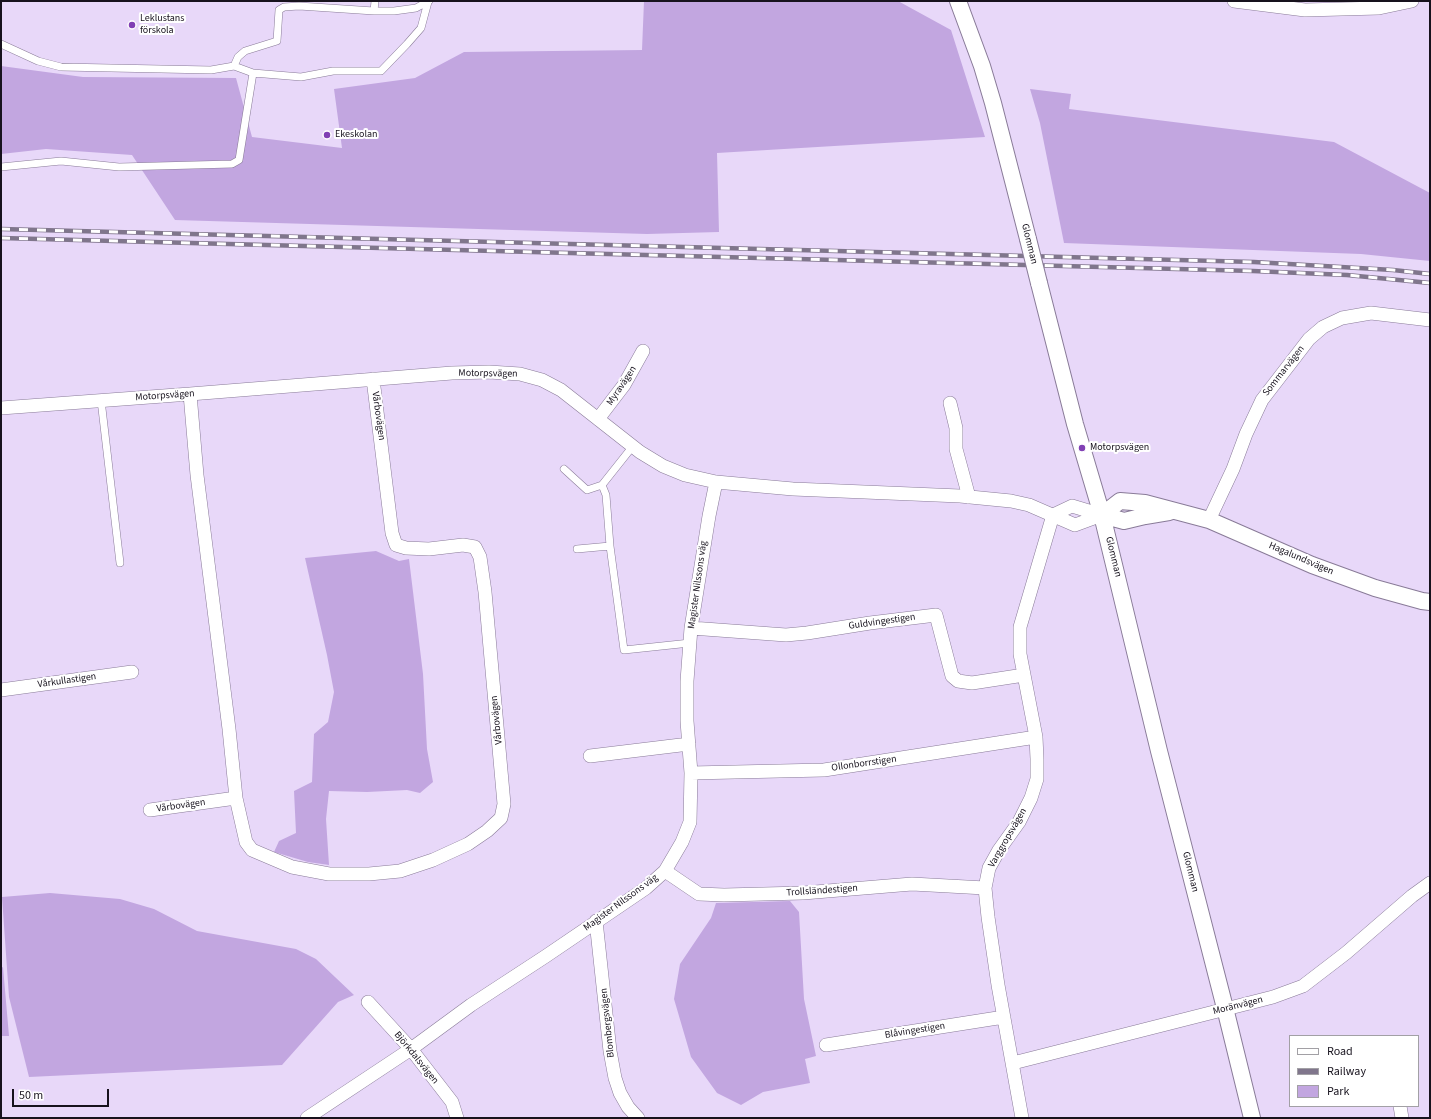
<!DOCTYPE html>
<html>
<head>
<meta charset="utf-8">
<style>
	body { margin:0 }
	#map { position:relative; width:1431px; height:1119px; overflow:hidden; background:#e8d8f9; font-family:"Source Sans 3",sans-serif }
	canvas { display:block }
	.frame { position:absolute; inset:0; border:2px solid #17121d; pointer-events:none }
	.legend { position:absolute; left:1289px; top:1035px; width:130px; height:72px; box-sizing:border-box; background:#fff; border:1px solid #a2a0a5; margin:0; padding:5px 7px; list-style:none; font-size:12px; color:#17121d }
	.legend li { display:flex; align-items:center; gap:8px; height:20px }
	.legend b { width:20px; border:1px solid #a2a0a5 }
	.scale { position:absolute; left:12px; top:1089px; width:97px; height:18px; box-sizing:border-box; border:2px solid #17121d; border-top:0; padding-left:5px; font-size:12px; line-height:14px; white-space:nowrap; color:#17121d; -webkit-text-stroke:3px #fff; paint-order:stroke }
</style>
</head>
<body>
<div id="map">
<canvas width="1431" height="1119"></canvas>
<div class="frame"></div>
<ul class="legend">
<li><b style="height:5px;background:#fff"></b>Road</li>
<li><b style="height:5px;background:#80768c"></b>Railway</li>
<li><b style="height:11px;background:#c2a6e0"></b>Park</li>
</ul>
<div class="scale">50 m</div>
</div>
<script>
const context = document.querySelector('canvas').getContext('2d');
context.lineJoin = 'round';
function fillPath(path, color) {
  context.fillStyle = color;
  context.fill(path, 'evenodd');
}
function shape(rows) {
  const path = new Path2D();
  for (const r of rows) {
    path.moveTo(r[0], r[1]);
    for (let i = 2; i < r.length; i += 2) path.lineTo(r[i], r[i + 1]);
  }
  return path;
}
function trace(path, color, width, dash) {
  context.strokeStyle = color;
  context.lineWidth = width;
  context.lineCap = dash ? 'butt' : 'round';
  context.setLineDash(dash || []);
  context.stroke(path);
}
function drawText(font, color, halo, rows, align = 'center') {
  context.font = font + ' "Source Sans 3",sans-serif';
  context.lineWidth = 4;
  context.setLineDash([]);
  context.textBaseline = 'middle';
  context.strokeStyle = halo;
  context.fillStyle = color;
  for (const [text, x, y, turn = 0] of rows) {
    context.save();
    context.translate(x, y);
    context.rotate((+turn || 0) * Math.PI / 180);
    context.textAlign = isNaN(turn) ? turn : align;
    if (halo) context.strokeText(text, 0, 0);
    context.fillText(text, 0, 0);
    context.restore();
  }
}
fillPath(shape([
	[644,1,898,1,951,30,985,137,717,153,719,232,647,234,175,220,132,155,46,149,1,154,1,66,83,77,236,78,252,137,342,148,334,89,415,78,464,52,642,50],
	[1030,89,1071,94,1069,109,1334,142,1430,193,1430,261,1361,254,1064,243,1040,123],
	[376,551,399,561,409,559,423,674,427,749,433,782,420,793,407,790,367,792,329,791,326,819,329,865,308,862,274,852,279,841,296,833,294,791,312,782,314,734,328,722,334,692,327,655,305,558],
	[50,893,120,899,154,909,197,931,296,949,316,959,354,995,338,1002,282,1065,29,1077,9,997,2,897],
	[790,901,799,912,804,999,816,1056,805,1059,810,1083,763,1092,741,1105,717,1093,691,1057,674,999,680,964,711,918,716,903],
	[3,967,9,1036,1,1036,1,968]
]), '#c2a6e0');
const service = shape([
	[375,1,374,11,394,11,416,8,429,1],
	[1,44,38,61,61,67,211,70,234,66,253,73,301,77,333,71,381,71,407,44,421,28,428,2],
	[234,66,238,57,245,51,277,41,279,10,284,7,299,6,374,11],
	[1,167,61,161,119,167,232,164,239,160,253,73],
	[101,400,120,563],
	[633,446,602,485,606,495,610,546,624,650,690,643],
	[564,469,587,490,602,485],
	[577,549,610,546]
]);
const minor = shape([
	[1234,1,1305,10,1379,8,1412,1],
	[190,394,197,475,229,729,236,798,246,842,252,850,292,867,329,874,369,874,400,871,433,860,468,844,487,831,501,818,504,804,485,592,480,557,475,547,463,545,429,549,406,548,396,545,392,533,373,379],
	[950,403,956,428,956,449,969,497],
	[1,408,190,394,452,373,489,372,520,374,542,380,561,390,640,452,663,466,685,475,716,482,793,489,960,496,1011,501,1029,505,1075,525,1102,515],
	[598,419,624,385,643,351],
	[1053,515,1072,506,1102,515],
	[1209,520,1233,469,1246,434,1262,400,1309,339,1323,327,1342,318,1371,313,1430,320],
	[691,628,786,635,807,633,870,623,936,615,952,676,958,681,972,683,1024,675],
	[1,690,132,672],
	[590,756,689,744],
	[691,773,824,770,1036,737],
	[150,810,236,798],
	[665,871,699,894,724,895,803,893,912,884,985,888],
	[596,921,610,1051,615,1078,620,1093,628,1107,638,1118],
	[368,1002,411,1049,452,1102,457,1118],
	[826,1045,1004,1017],
	[1013,1063,1273,997,1303,986,1346,953,1412,896,1430,883],
	[1400,1106,1402,1118],
	[307,1118,411,1049,471,1005,546,956,646,888,665,871,682,842,690,822,691,773,687,721,687,681,691,628,709,516,716,482],
	[1022,1118,998,985,988,917,985,888,989,868,999,850,1019,822,1031,798,1037,779,1037,759,1036,737,1020,654,1020,627,1053,515]
]);
const tertiary = shape([
	[958,1,982,66,993,103,1028,239],
	[1039,283,1075,424,1102,515,1159,751,1225,1008,1252,1118],
	[1102,515,1120,501,1145,503,1209,520,1312,565,1375,588,1422,601,1430,602],
	[1102,515,1124,521,1145,516,1169,512]
]);
trace(service, '#897b98', 8);
trace(minor, '#897b98', 14);
trace(tertiary, '#897b98', 18);
trace(service, '#fff', 7);
trace(minor, '#fff', 13);
trace(tertiary, '#fff', 16);
const rail = shape([
	[1,229,1254,262,1393,270,1430,274],
	[1,238,1253,271,1347,275,1430,283]
]);
trace(rail, '#80768c', 4.5);
trace(rail, '#fff', 3, [9]);
const tertiaryBridge = shape([
	[1028,239,1039,283]
]);
trace(tertiaryBridge, '#897b98', 18, []);
trace(tertiaryBridge, '#fff', 16);
for (const [x, y, r, color] of [
	[132,25,4,"#8140b4"],
	[327,135,4,"#8140b4"],
	[1082,448,4,"#8140b4"]
]) {
  const dot = new Path2D();
  dot.arc(x, y, r, 0, 2 * Math.PI);
  context.fillStyle = color;
  context.fill(dot);
  trace(dot, '#fff', 1.5);
}
drawText('10px', '#17121d', '#fff', [
	["Leklustans",140,19],
	["förskola",140,31],
	["Ekeskolan",335,135],
	["Motorpsvägen",1090,448]
], 'left');
drawText('10px', '#17121d', '#fff', [
	["Glomman",1029,244,76],
	["Sommarvägen",1284,371,-52],
	["Motorpsvägen",488,374,1],
	["Myravägen",622,386,-56],
	["Motorpsvägen",165,396,-4],
	["Vårbovägen",378,416,82],
	["Glomman",1113,557,76],
	["Hagalundsvägen",1301,559,23],
	["Magister Nilssons väg",698,585,-82],
	["Guldvingestigen",882,622,-8],
	["Vårkullastigen",67,681,-8],
	["Vårbovägen",497,720,-96],
	["Ollonborrstigen",864,764,-8],
	["Vårbovägen",181,806,-8],
	["Varggropsvägen",1008,838,-60],
	["Glomman",1190,872,76],
	["Trollsländestigen",822,891,-4],
	["Magister Nilssons väg",621,903,-36],
	["Moränvägen",1238,1006,-14],
	["Blombergsvägen",608,1023,-96],
	["Blåvingestigen",915,1031,-9],
	["Björkdalsvägen",416,1058,51]
]);
</script>
</body>
</html>
